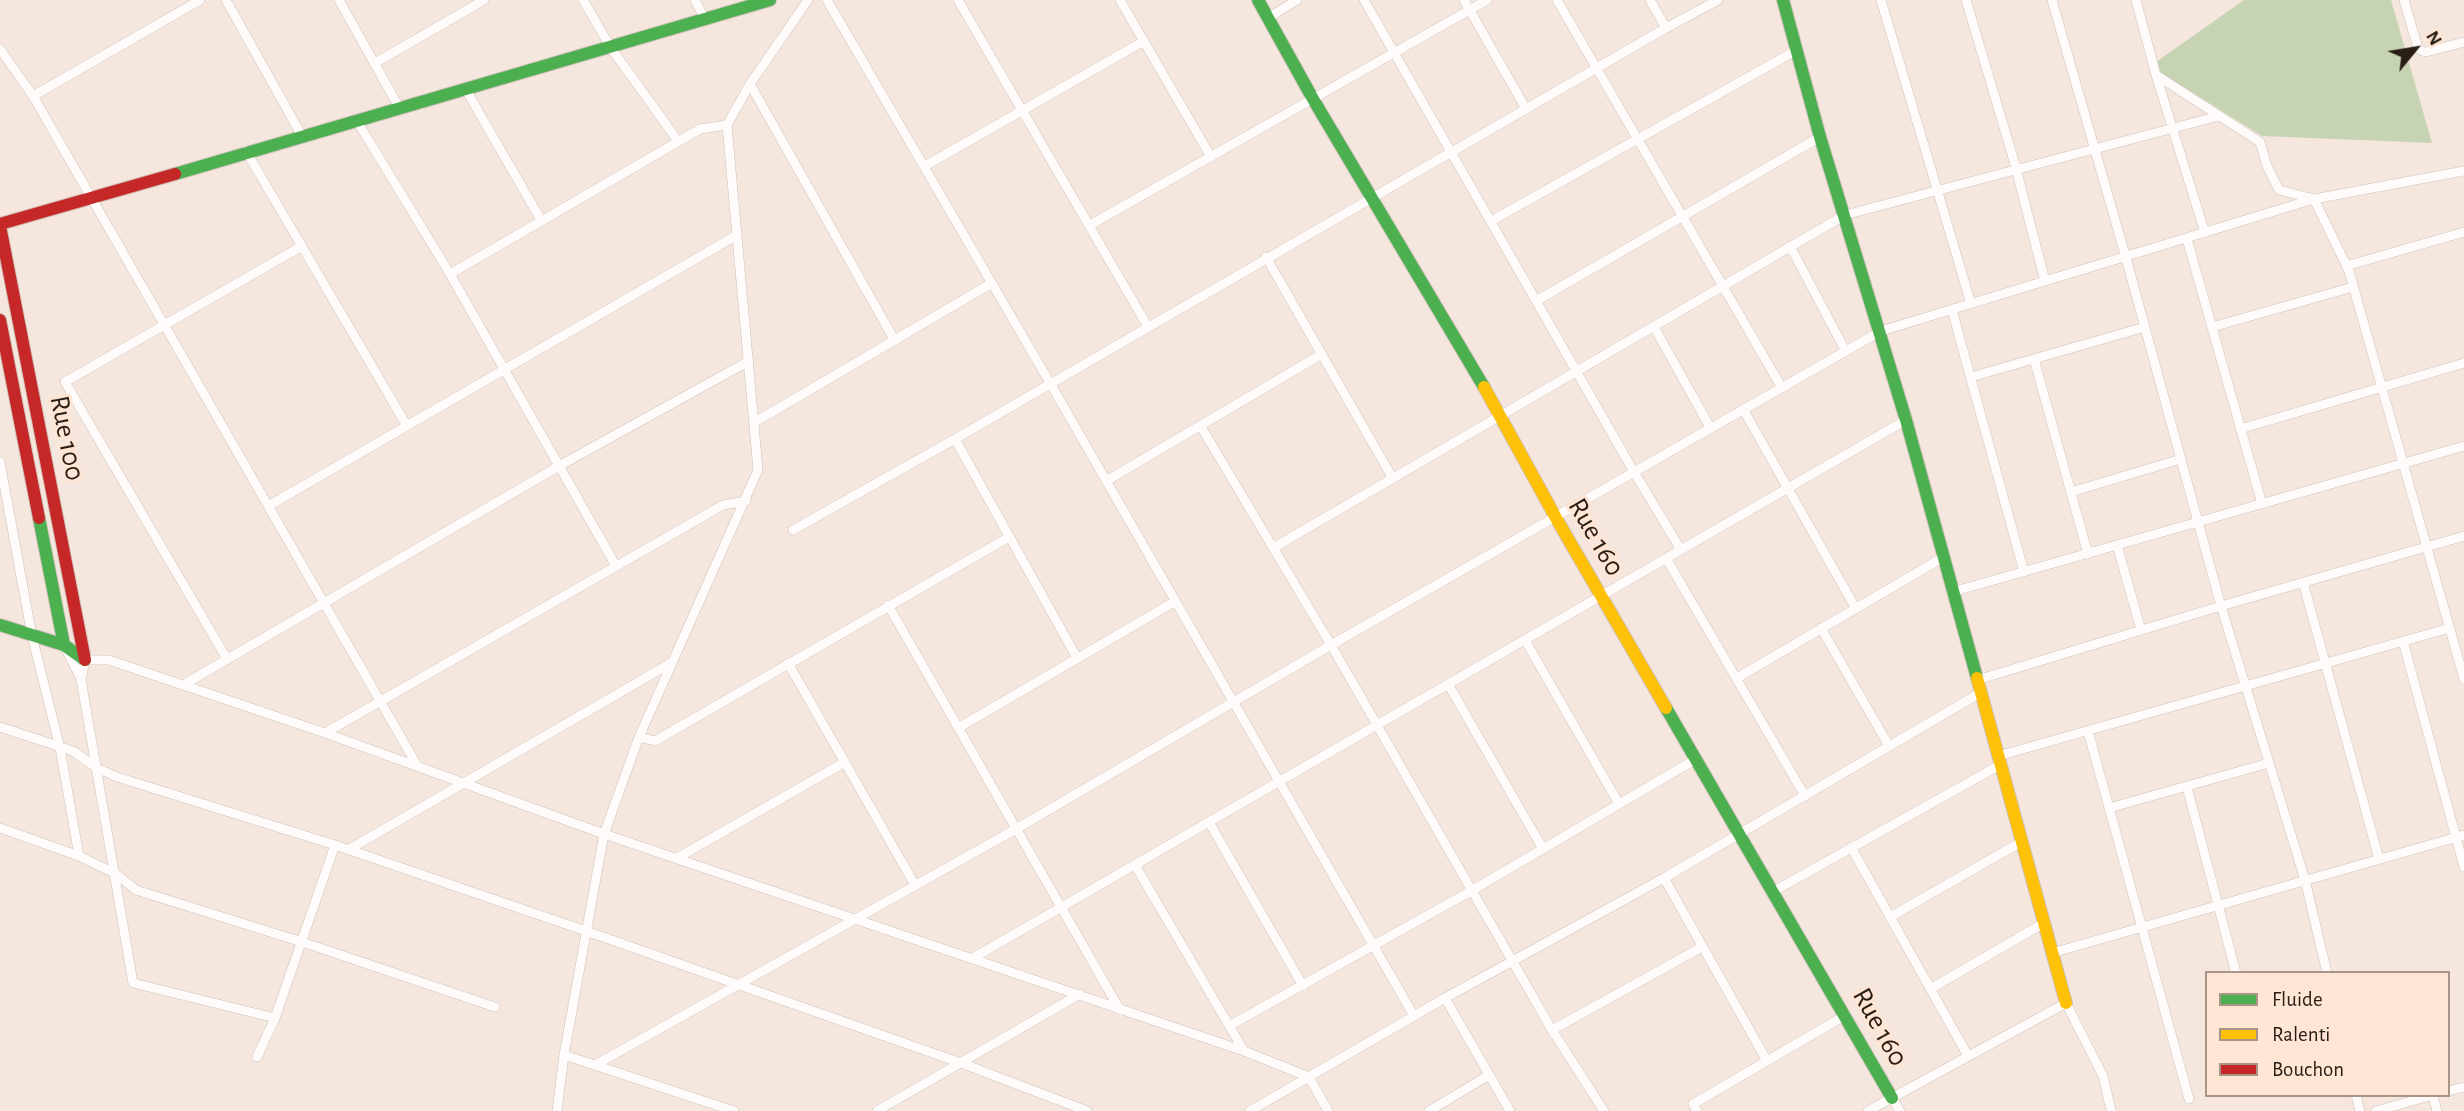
<!DOCTYPE html>
<html>
<head>
<meta charset="utf-8">
<style>
	body { margin:0 }
	#map { position:relative; width:2464px; height:1111px; overflow:hidden; background:#f5e7de; font-family:"Alegreya Sans",sans-serif }
	canvas { display:block }
	.legend { position:absolute; left:2205px; top:971px; width:245px; height:126px; box-sizing:border-box; background:#ffe5d4; border:2px solid #a99588; margin:0; padding:9px 12px; list-style:none; font-size:21px; color:#291e16 }
	.legend li { display:flex; align-items:center; gap:14px; height:35px }
	.legend b { width:35px; border:2px solid #a99588 }
	.north { position:absolute; left:2380px; top:14px; width:70px; height:70px; -webkit-text-stroke:5px #ffe5d4; paint-order:stroke; rotate:60deg; font-size:19px; font-weight:700; line-height:28px; text-align:center; color:#291e16 }
	.north::after { content:''; display:block; margin:auto; width:24px; height:32px; background:#291e16; clip-path:polygon(50% 0,100% 100%,50% 72%,0 100%) }
</style>
</head>
<body>
<div id="map">
<canvas width="2464" height="1111"></canvas>
<ul class="legend">
<li><b style="height:9px;background:#4caf50"></b>Fluide</li>
<li><b style="height:9px;background:#ffc107"></b>Ralenti</li>
<li><b style="height:9px;background:#c62828"></b>Bouchon</li>
</ul>
<div class="north">N</div>
</div>
<script>
const context = document.querySelector('canvas').getContext('2d');
context.lineJoin = 'round';
function fillPath(path, color) {
  context.fillStyle = color;
  context.fill(path, 'evenodd');
}
function shape(rows) {
  const path = new Path2D();
  for (const r of rows) {
    path.moveTo(r[0], r[1]);
    for (let i = 2; i < r.length; i += 2) path.lineTo(r[i], r[i + 1]);
  }
  return path;
}
function trace(path, color, width, dash) {
  context.strokeStyle = color;
  context.lineWidth = width;
  context.lineCap = dash ? 'butt' : 'round';
  context.setLineDash(dash || []);
  context.stroke(path);
}
function drawText(font, color, halo, rows, align = 'center') {
  context.font = font + ' "Alegreya Sans",sans-serif';
  context.lineWidth = 6;
  context.setLineDash([]);
  context.textBaseline = 'middle';
  context.strokeStyle = halo;
  context.fillStyle = color;
  for (const [text, x, y, turn = 0] of rows) {
    context.save();
    context.translate(x, y);
    context.rotate((+turn || 0) * Math.PI / 180);
    context.textAlign = isNaN(turn) ? turn : align;
    if (halo) context.strokeText(text, 0, 0);
    context.fillText(text, 0, 0);
    context.restore();
  }
}
fillPath(shape([
	[2244,0,2391,0,2432,143,2262,136,2158,71,2156,62]
]), '#c7d4b3');
const street = shape([
	[226,0,302,136],
	[339,0,400,109],
	[583,0,611,48,678,141],
	[695,0,705,19],
	[827,0,1050,383,1414,1016],
	[958,0,1148,327],
	[1120,0,1211,157],
	[1364,0,1634,472,1681,550],
	[1464,0,1526,109],
	[1557,0,1782,388],
	[1650,0,1666,28],
	[1881,0,1971,304],
	[1966,0,2014,161,2045,281],
	[2052,0,2126,258,2221,606,2305,880,2327,973],
	[2136,0,2156,75,2205,233],
	[2404,0,2418,48,2422,51,2426,52,2464,42],
	[1268,18,1297,0],
	[0,49,33,96,418,767],
	[375,63,484,0],
	[2156,75,2260,142,2267,166,2279,190,2314,199,2349,271,2464,679],
	[750,84,895,341],
	[466,90,541,220],
	[33,96,200,0],
	[357,121,450,274,616,566],
	[246,151,407,426],
	[925,166,1144,41],
	[1491,221,1797,50],
	[1090,225,1487,0],
	[2187,239,2262,504],
	[1790,246,1845,350],
	[1266,257,1392,477],
	[2346,266,2464,232],
	[450,274,700,129,727,125],
	[1536,301,1820,137],
	[1952,310,2024,572],
	[1654,327,1710,427],
	[2212,327,2353,287],
	[2034,359,2088,554],
	[1971,377,2145,327],
	[1743,409,1855,607],
	[755,422,992,283],
	[1200,425,1331,645,1552,1030,1604,1111],
	[2240,429,2464,363],
	[955,439,1077,658],
	[0,462,32,636,60,748,79,856],
	[1106,481,1322,354],
	[2071,492,2181,459],
	[270,505,737,235],
	[793,530,955,439,1666,28,1718,0],
	[2117,545,2141,630],
	[1273,548,1845,215,2219,116],
	[1666,558,1805,796],
	[2303,582,2379,859],
	[1952,592,2464,446],
	[888,605,1120,1010],
	[1821,628,1889,746],
	[1525,640,1619,804],
	[2403,641,2464,867],
	[65,647,81,679,133,983,275,1018],
	[227,659,65,382,302,246],
	[788,663,915,885],
	[1737,678,1942,558],
	[81,679,85,660,109,660,325,733,604,834,1244,1051,1309,1077,1328,1111],
	[1977,680,2221,606,2464,536],
	[1448,684,1543,849],
	[183,685,559,466,749,361],
	[0,727,73,751,97,768,117,777,335,845,586,931,961,1063,1087,1111],
	[958,728,1174,602],
	[2088,731,2189,1099],
	[325,733,723,505,746,501],
	[639,737,655,741,1009,537],
	[1998,756,2450,628],
	[2187,787,2236,973],
	[2109,808,2269,763],
	[1209,822,1303,986],
	[0,828,79,856,116,874,136,890,302,942,495,1007],
	[1851,847,1968,1056],
	[348,850,671,663],
	[677,858,845,762],
	[1135,865,1244,1051],
	[1664,878,1767,1061],
	[1774,891,2000,765],
	[1890,917,2021,842],
	[2052,953,2464,835],
	[973,958,1906,420],
	[1930,989,2044,923],
	[1445,998,1510,1111],
	[1229,1026,1471,891,1696,759],
	[1552,1030,1702,947],
	[564,1055,734,1111],
	[257,1057,275,1018,335,845],
	[595,1065,1016,829,1331,645,1881,331,2314,199,2464,171],
	[2448,1091,2464,1087],
	[2356,1095,2360,1111],
	[2433,1095,2437,1111],
	[1892,1098,1900,1111],
	[557,1111,564,1055,604,834,639,737,758,470,727,125,750,84,808,0],
	[877,1111,1080,994],
	[1250,1111,1445,998,1664,878,1980,693],
	[1429,1111,1489,1075],
	[1697,1111,1693,1104,1846,1015],
	[1868,1111,2066,1003,2103,1076,2111,1110],
	[2376,1111,2433,1095]
]);
const fast = shape([
	[1258,0,1313,99,1484,387],
	[1783,0,1820,137,1906,420,1977,678],
	[175,174,770,0],
	[39,518,64,645],
	[0,625,64,645,85,660],
	[1666,708,1892,1098]
]);
const slow = shape([
	[1484,387,1556,518,1666,708],
	[1977,678,2066,1003]
]);
const jam = shape([
	[0,224,175,174],
	[0,226,85,660],
	[0,320,39,518]
]);
trace(street, '#cec2ba', 10);
trace(fast, '#cec2ba', 14);
trace(slow, '#cec2ba', 14);
trace(jam, '#cec2ba', 14);
trace(street, '#fefbfa', 9);
trace(fast, '#4caf50', 12);
trace(slow, '#ffc107', 12);
trace(jam, '#c62828', 12);
drawText('28px', '#291e16', '#ffe5d4', [
	["Rue 100",67,438,79],
	["Rue 160",1596,537,60],
	["Rue 160",1880,1027,61]
]);
</script>
</body>
</html>
